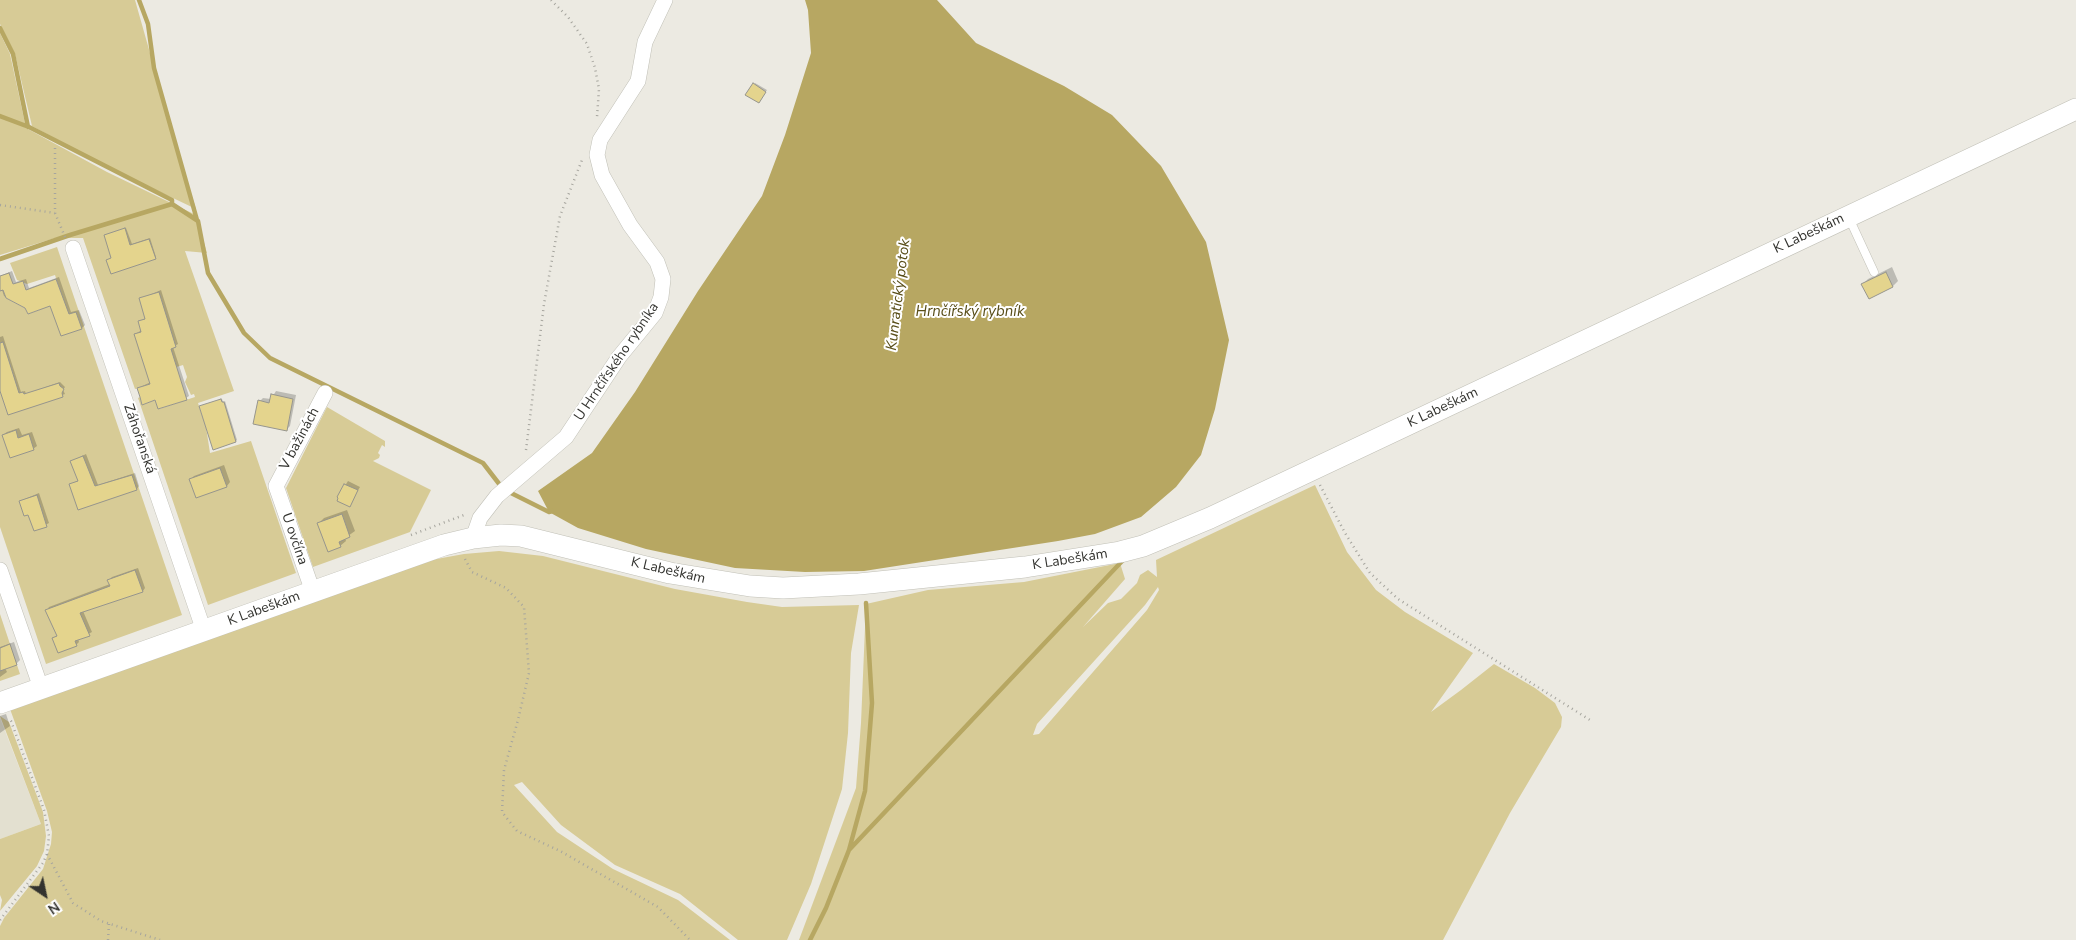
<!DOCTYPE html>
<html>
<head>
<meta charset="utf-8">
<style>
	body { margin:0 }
	#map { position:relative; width:2076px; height:940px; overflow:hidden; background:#eceae2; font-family:"Nunito Sans",sans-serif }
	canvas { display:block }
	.north { position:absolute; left:20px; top:870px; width:50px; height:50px; -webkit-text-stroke:4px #fff; paint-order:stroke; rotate:146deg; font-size:14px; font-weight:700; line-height:20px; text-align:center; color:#33332f }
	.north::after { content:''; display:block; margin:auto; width:18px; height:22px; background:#33332f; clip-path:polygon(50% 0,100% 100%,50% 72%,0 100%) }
</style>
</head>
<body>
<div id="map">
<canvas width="2076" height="940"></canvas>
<div class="north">N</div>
</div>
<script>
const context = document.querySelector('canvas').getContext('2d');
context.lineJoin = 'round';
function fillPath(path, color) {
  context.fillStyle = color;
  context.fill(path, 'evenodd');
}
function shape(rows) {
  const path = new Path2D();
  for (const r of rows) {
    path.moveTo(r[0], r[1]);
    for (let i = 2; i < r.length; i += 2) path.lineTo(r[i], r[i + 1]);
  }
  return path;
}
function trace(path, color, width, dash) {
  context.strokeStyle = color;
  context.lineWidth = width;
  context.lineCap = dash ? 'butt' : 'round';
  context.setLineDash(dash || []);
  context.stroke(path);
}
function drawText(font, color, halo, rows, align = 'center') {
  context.font = font + ' "Nunito Sans",sans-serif';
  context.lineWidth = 4;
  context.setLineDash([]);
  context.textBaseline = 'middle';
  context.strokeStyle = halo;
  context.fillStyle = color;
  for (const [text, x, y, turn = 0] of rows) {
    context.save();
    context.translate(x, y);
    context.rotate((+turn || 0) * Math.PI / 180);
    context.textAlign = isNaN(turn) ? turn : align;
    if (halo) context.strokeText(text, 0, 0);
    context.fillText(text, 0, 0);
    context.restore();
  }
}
fillPath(shape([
	[0,718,41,824,0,839]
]), '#e3e0d0');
fillPath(shape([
	[0,0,135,0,178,152,196,209,110,168,32,126,15,54,0,24],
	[0,33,10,54,26,128,107,172,196,215,207,253,185,251,234,391,198,403,206,427,210,453,251,441,296,573,208,605,138,398,140,397,142,405,155,400,159,409,195,397,194,394,191,395,185,382,187,377,183,365,148,376,150,384,135,389,83,238,55,238,0,255],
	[57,247,182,615,46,664,0,527,0,288,3,290,6,298,25,308,28,314,39,310,61,294,55,275,27,284,17,280,10,263],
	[327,407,385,441,385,447,382,445,378,453,380,455,379,458,373,461,431,490,410,532,313,567,286,488],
	[1315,485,1347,552,1376,590,1405,612,1473,653,1431,712,1461,690,1494,664,1535,688,1555,703,1562,717,1561,727,1510,813,1443,940,799,940,856,788,861,723,866,604,928,590,1024,582,1120,563,1125,579,1083,627,1108,603,1121,599,1137,583,1140,575,1148,570,1157,577,1156,560],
	[1158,587,1159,590,1147,610,1039,734,1033,735,1037,724,1145,605],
	[499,551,543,556,675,589,747,602,782,607,859,605,851,653,848,733,842,789,811,884,787,940,738,940,680,894,615,865,561,825,522,782,514,785,557,832,613,869,678,900,730,940,0,940,0,926,4,918,43,869,51,844,52,832,47,811,10,709,420,562,464,554],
	[0,614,20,674,0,681],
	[0,716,9,722,43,812,46,836,44,851,37,866,0,911,2,900,0,895,0,839,41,824]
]), '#d7cb96');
fillPath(shape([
	[805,0,937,0,976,43,1064,86,1112,115,1161,166,1206,242,1229,340,1215,409,1201,455,1176,487,1141,517,1095,534,1058,541,864,571,805,572,735,568,646,549,578,528,549,512,538,491,592,453,635,392,698,291,762,196,785,135,811,53,808,10]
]), '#b7a762');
fillPath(shape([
	[755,83,767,90,760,101,754,84],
	[126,228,132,244,150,238,156,257,155,258,105,235],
	[1892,267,1898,281,1893,286,1870,298,1863,284,1868,279],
	[12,271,16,282,26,279,29,288,59,277,71,312,79,310,85,325,82,328,51,304,26,307,4,296,0,284,0,276],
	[161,290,178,344,173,347,189,396,186,398,156,398,138,388,151,382,135,334,142,330,139,322,146,318,140,299],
	[3,336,21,392,25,391,26,394,60,382,65,387,63,390,65,394,9,414,0,386,0,337],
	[276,391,296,395,290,426,287,429,260,401,263,398,271,399],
	[222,399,223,402,225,401,237,440,236,441,202,406],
	[19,428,22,435,32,432,37,446,33,449,3,435,7,432],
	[86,454,98,485,135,473,139,486,137,489,79,508,71,484,79,480,72,461],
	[224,465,230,482,227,486,191,479,194,476],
	[348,481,360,487,349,506,338,497],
	[39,493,49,523,35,530,29,513,20,501],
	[347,510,355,531,345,538,346,541,340,546,319,523,324,518],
	[138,568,145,588,143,591,83,611,92,632,78,639,79,642,76,645,54,638,58,635,47,610,49,607,110,584,109,580,112,577],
	[14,642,20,660,16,664,5,668,7,672,0,677,0,647],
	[6,714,10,726,0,733,0,716]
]), '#0003');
trace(shape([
	[139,0,148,24,154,68,197,220],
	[0,28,13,54,28,127],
	[0,116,29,127,172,200,172,204],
	[0,259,70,235,172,204,198,221,208,273,244,333,270,358,483,463,500,485],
	[509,492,549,512,552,511],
	[849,850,1125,558],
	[810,940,826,908,849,850,865,791,872,703,866,603]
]), '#b7a762', 4.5);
const building = shape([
	[753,83,766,92,759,103,745,95,753,83],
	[125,228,130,245,149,239,156,259,111,274,106,260,111,258,104,235,125,228],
	[1886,272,1893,287,1869,299,1861,284,1886,272],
	[9,273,13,284,23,281,26,290,56,279,69,314,76,312,82,329,61,336,50,306,28,314,25,308,6,298,3,290,0,291,0,276,9,273],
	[159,292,176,347,171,349,187,400,158,409,155,400,142,405,140,397,137,388,150,384,134,334,141,332,138,321,145,319,139,298,159,292],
	[3,342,19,393,23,392,24,394,59,383,60,386,64,389,62,393,63,397,8,415,0,391,0,343,3,342],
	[271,394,293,399,287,431,253,424,258,400,269,403,271,394],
	[221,399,222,402,224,402,236,442,213,450,199,406,221,399],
	[16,430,18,438,29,434,34,450,10,458,2,435,16,430],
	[83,456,95,486,132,475,137,490,78,510,69,484,78,481,70,461,83,456],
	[220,468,227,487,196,498,189,479,220,468],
	[344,484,358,490,350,507,337,501,338,498,337,497,344,484],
	[37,495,47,527,34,531,28,515,24,516,19,501,37,495],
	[342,514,350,537,339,542,341,547,328,552,317,523,342,514],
	[135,570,143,592,80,613,90,636,75,641,77,646,58,653,52,638,57,636,45,610,110,586,107,580,135,570],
	[10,644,17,665,0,671,0,648,10,644]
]);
fillPath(building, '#e4d48d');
trace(building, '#96958d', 1);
const lane = shape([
	[1849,218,1874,272]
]);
const street = shape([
	[73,248,204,631],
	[473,538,480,518,497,496,566,437,619,357,655,313,661,297,663,279,657,262,630,225,602,175,597,155,600,140,638,81,645,42,665,0],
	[0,570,41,688],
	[313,592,276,486,325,393]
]);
const secondary = shape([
	[0,703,444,545,473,538,501,535,521,536,670,573,750,586,783,588,859,584,1025,567,1120,552,1143,546,1210,518,2076,109]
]);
trace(lane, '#c1c0b7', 9);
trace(street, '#c1c0b7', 16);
trace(secondary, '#c1c0b7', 22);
trace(shape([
	[551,0,568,17,587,44,595,68,599,89,597,117],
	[55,148,55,213,65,237],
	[0,205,55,213],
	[526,450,544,304,560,216,582,160],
	[1320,485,1345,533,1370,573,1398,599,1590,720],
	[411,535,464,515],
	[465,559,472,572,506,588,524,607,529,673,518,720,504,770,502,812,517,831,560,851,658,907,690,940],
	[47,854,73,903,101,921,160,940],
	[0,920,43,863,47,854,49,836,44,810,11,721,8,718],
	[108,940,109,924]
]), '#a6a59e', 2.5, [1, 4]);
trace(lane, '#fff', 8);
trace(street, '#fff', 15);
trace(secondary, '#fff', 21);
drawText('14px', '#33332f', '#fff', [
	["K Labeškám",1809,234,-25],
	["U Hrnčířského rybníka",617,362,-56],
	["K Labeškám",1443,408,-25],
	["Záhořanská",139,439,71],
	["V bažinách",300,439,-62],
	["U ovčína",294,539,71],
	["K Labeškám",1070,560,-9],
	["K Labeškám",668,571,13],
	["K Labeškám",264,609,-20]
]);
drawText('italic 15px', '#594e19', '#fff', [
	["Kunratický potok",899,295,-83],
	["Hrnčířský rybník",970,312]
]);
</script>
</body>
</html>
